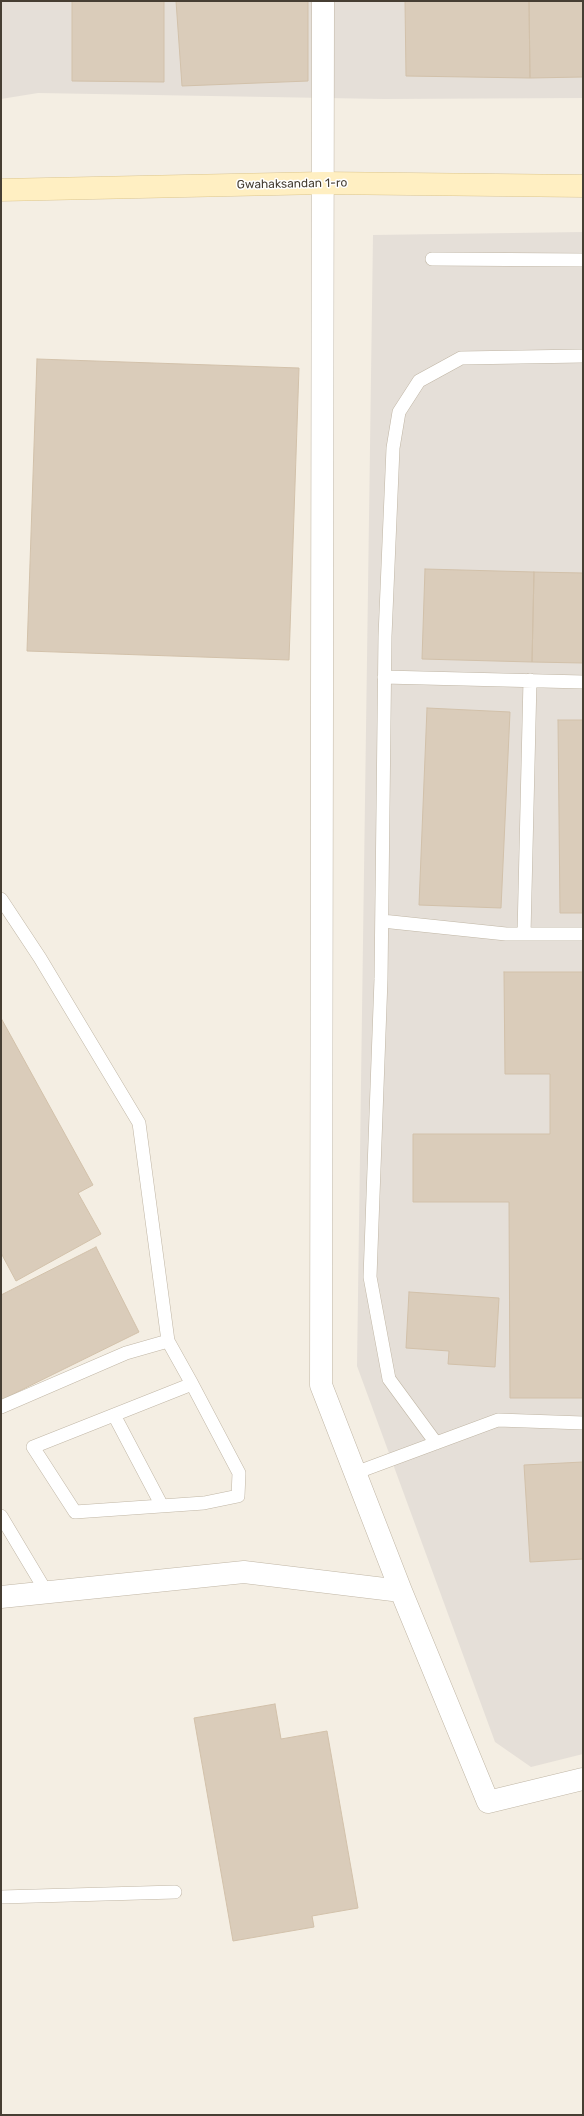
<!DOCTYPE html>
<html>
<head>
<meta charset="utf-8">
<style>
	body { margin:0 }
	#map { position:relative; width:584px; height:2116px; overflow:hidden; background:#f4eee3; font-family:Rubik,sans-serif }
	canvas { display:block }
	.frame { position:absolute; inset:0; border:2px solid #463e33; pointer-events:none }
</style>
</head>
<body>
<div id="map">
<canvas width="584" height="2116"></canvas>
<div class="frame"></div>
</div>
<script>
const context = document.querySelector('canvas').getContext('2d');
context.lineJoin = 'round';
function fillPath(path, color) {
  context.fillStyle = color;
  context.fill(path, 'evenodd');
}
function shape(rows) {
  const path = new Path2D();
  for (const r of rows) {
    path.moveTo(r[0], r[1]);
    for (let i = 2; i < r.length; i += 2) path.lineTo(r[i], r[i + 1]);
  }
  return path;
}
function trace(path, color, width, dash) {
  context.strokeStyle = color;
  context.lineWidth = width;
  context.lineCap = dash ? 'butt' : 'round';
  context.setLineDash(dash || []);
  context.stroke(path);
}
function drawText(font, color, halo, rows, align = 'center') {
  context.font = font + ' Rubik,sans-serif';
  context.lineWidth = 3;
  context.setLineDash([]);
  context.textBaseline = 'middle';
  context.strokeStyle = halo;
  context.fillStyle = color;
  for (const [text, x, y, turn = 0] of rows) {
    context.save();
    context.translate(x, y);
    context.rotate((+turn || 0) * Math.PI / 180);
    context.textAlign = isNaN(turn) ? turn : align;
    if (halo) context.strokeText(text, 0, 0);
    context.fillText(text, 0, 0);
    context.restore();
  }
}
fillPath(shape([
	[1,1,583,1,583,98,384,99,38,93,1,99],
	[583,232,583,1754,531,1767,495,1742,357,1366,373,235]
]), '#e5dfd8');
const building = shape([
	[72,1,164,1,164,82,72,81,72,1],
	[176,1,308,1,308,81,182,86,176,1],
	[405,1,529,1,530,78,406,76,405,1],
	[529,1,583,1,583,77,530,78,529,1],
	[37,359,299,368,289,660,27,651,37,359],
	[425,569,534,572,532,662,422,659,425,569],
	[534,572,583,573,583,663,532,662,534,572],
	[427,708,510,712,501,908,419,905,427,708],
	[558,720,583,720,583,913,560,913,558,720],
	[504,972,583,972,583,1398,510,1398,509,1202,413,1202,413,1134,550,1134,550,1074,505,1074,504,972],
	[1,1018,93,1185,78,1193,101,1234,16,1281,1,1253,1,1018],
	[96,1247,139,1332,1,1400,1,1295,96,1247],
	[409,1292,499,1298,495,1367,448,1364,449,1351,406,1348,409,1292],
	[583,1462,583,1559,530,1562,524,1465,583,1462],
	[275,1704,281,1739,327,1731,358,1908,312,1916,314,1927,233,1941,194,1718,275,1704]
]);
fillPath(building, '#daccba');
trace(building, '#d2c1aa', 1);
const lane = shape([
	[432,259,583,260],
	[384,677,583,682],
	[1,899,40,958,139,1123,168,1341,192,1384,239,1473,238,1496,204,1503,75,1512,33,1447,192,1384],
	[382,921,506,934,583,934],
	[524,934,530,680],
	[1,1407,126,1353,168,1341],
	[114,1415,162,1506],
	[436,1443,389,1379,370,1277,381,979,385,636,393,448,399,412,419,381,461,358,583,356],
	[355,1473,498,1420,583,1423],
	[1,1516,47,1593],
	[1,1897,175,1892]
]);
const street = shape([
	[323,1,321,1385,401,1591,488,1802,583,1779],
	[1,1597,244,1572,401,1591]
]);
const secondary = shape([
	[1,190,323,183,583,186]
]);
trace(lane, '#c0b6a5', 14);
trace(street, '#c0b6a5', 23);
trace(secondary, '#dcc68f', 23);
trace(lane, '#fff', 13);
trace(street, '#fff', 22);
trace(secondary, '#ffefc2', 22);
drawText('12px', '#463e33', '#fff', [
	["Gwahaksandan 1-ro",292,184,-1]
]);
</script>
</body>
</html>
